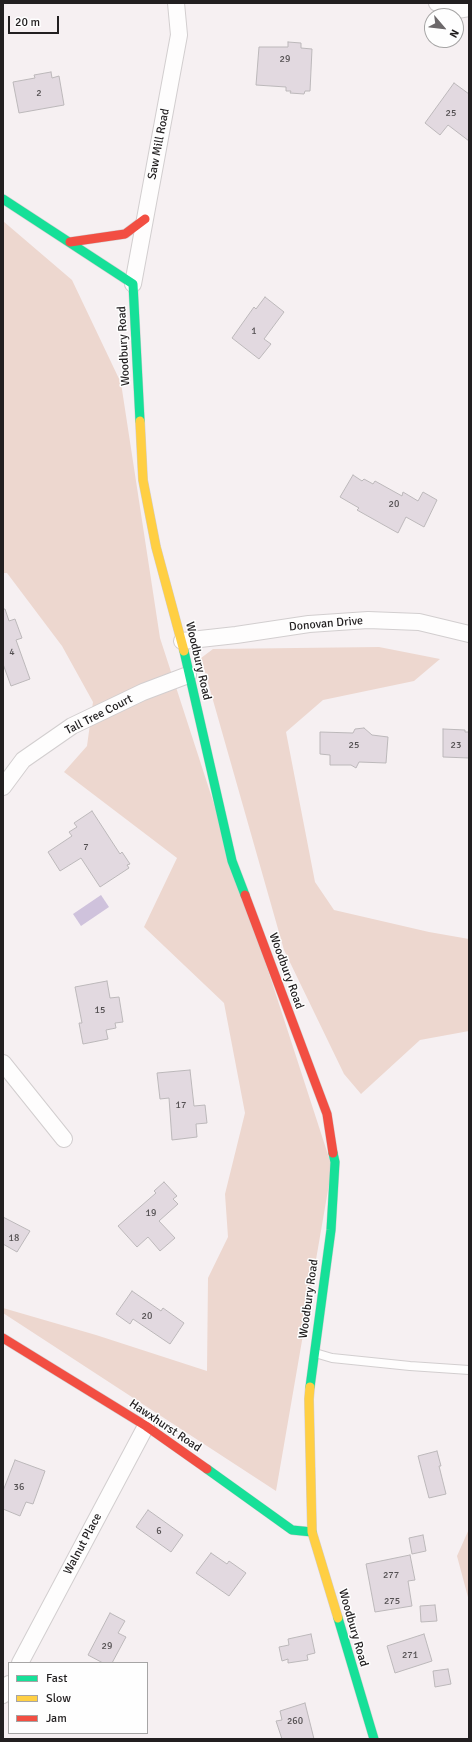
<!DOCTYPE html>
<html>
<head>
<meta charset="utf-8">
<style>
	body { margin:0 }
	#map { position:relative; width:472px; height:1742px; overflow:hidden; background:#f6f0f2; font-family:Signika,sans-serif }
	canvas { display:block }
	.frame { position:absolute; inset:0; border:4px solid #221f20; pointer-events:none }
	.legend { position:absolute; left:8px; top:1662px; width:140px; height:72px; box-sizing:border-box; background:#fefefe; border:1px solid #a6a5a5; margin:0; padding:5px 7px; list-style:none; font-size:12px; color:#221f20 }
	.legend li { display:flex; align-items:center; gap:8px; height:20px }
	.legend b { width:20px; border:1px solid #a6a5a5 }
	.north { position:absolute; left:424px; top:8px; width:40px; height:40px; box-sizing:border-box; background:#fefefe; border:1px solid #a6a5a5; border-radius:50%; rotate:118deg; font-size:11px; font-weight:700; line-height:16px; text-align:center; color:#221f20 }
	.north::after { content:''; display:block; margin:auto; width:14px; height:18px; background:#6c686a; clip-path:polygon(50% 0,100% 100%,50% 72%,0 100%) }
	.scale { position:absolute; left:8px; top:16px; width:51px; height:18px; box-sizing:border-box; border:2px solid #221f20; border-top:0; padding-left:5px; font-size:12px; line-height:14px; white-space:nowrap; color:#221f20; -webkit-text-stroke:3px #fefefe; paint-order:stroke }
</style>
</head>
<body>
<div id="map">
<canvas width="472" height="1742"></canvas>
<div class="frame"></div>
<ul class="legend">
<li><b style="height:5px;background:#16e098"></b>Fast</li>
<li><b style="height:5px;background:#ffcf43"></b>Slow</li>
<li><b style="height:5px;background:#f24e42"></b>Jam</li>
</ul>
<div class="north">N</div>
<div class="scale">20 m</div>
</div>
<script>
const context = document.querySelector('canvas').getContext('2d');
context.lineJoin = 'round';
function fillPath(path, color) {
  context.fillStyle = color;
  context.fill(path, 'evenodd');
}
function shape(rows) {
  const path = new Path2D();
  for (const r of rows) {
    path.moveTo(r[0], r[1]);
    for (let i = 2; i < r.length; i += 2) path.lineTo(r[i], r[i + 1]);
  }
  return path;
}
function trace(path, color, width, dash) {
  context.strokeStyle = color;
  context.lineWidth = width;
  context.lineCap = dash ? 'butt' : 'round';
  context.setLineDash(dash || []);
  context.stroke(path);
}
function drawText(font, color, halo, rows, align = 'center') {
  context.font = font + ' Signika,sans-serif';
  context.lineWidth = 3;
  context.setLineDash([]);
  context.textBaseline = 'middle';
  context.strokeStyle = halo;
  context.fillStyle = color;
  for (const [text, x, y, turn = 0] of rows) {
    context.save();
    context.translate(x, y);
    context.rotate((+turn || 0) * Math.PI / 180);
    context.textAlign = isNaN(turn) ? turn : align;
    if (halo) context.strokeText(text, 0, 0);
    context.fillText(text, 0, 0);
    context.restore();
  }
}
fillPath(shape([
	[3,221,72,280,121,383,160,638,332,1167,276,1491,3,1313,3,1308,96,1335,207,1371,208,1278,228,1237,225,1194,245,1113,224,1003,144,927,177,858,64,772,87,746,93,702,62,646,7,573,3,573],
	[379,647,440,659,414,681,323,700,286,732,315,882,334,910,429,932,469,939,469,1031,420,1040,361,1094,344,1074,284,950,201,658,213,649],
	[469,1529,469,1601,457,1556]
]), '#edd7cf');
fillPath(shape([
	[101,895,109,907,81,926,73,914]
]), '#cfc2dc');
const building = shape([
	[288,42,301,43,301,48,312,49,310,91,305,91,304,94,290,93,291,91,286,91,286,87,256,85,259,47,288,47,288,42],
	[51,72,52,78,59,76,64,105,19,113,13,82,35,78,34,75,51,72],
	[454,83,469,94,469,141,448,125,440,135,425,123,454,83],
	[265,297,284,312,264,339,271,344,259,359,232,338,254,307,256,309,265,297],
	[353,475,362,481,364,479,373,484,375,481,402,496,403,492,418,501,423,492,437,500,424,527,406,517,398,533,357,510,359,508,340,497,353,475],
	[3,609,5,609,9,621,15,619,22,638,16,640,30,679,11,686,3,664,3,609],
	[364,728,372,735,388,737,386,763,359,762,356,768,351,765,330,765,330,755,320,754,320,732,353,733,355,729,364,728],
	[443,729,465,730,465,732,469,732,469,758,443,757,443,729],
	[92,811,120,854,122,852,130,864,127,865,129,868,100,887,81,858,60,871,48,852,72,836,69,832,77,827,74,823,92,811],
	[107,981,110,998,119,997,123,1022,115,1023,116,1028,106,1030,108,1039,83,1044,79,1023,82,1023,75,987,107,981],
	[190,1070,194,1106,205,1105,207,1123,196,1124,197,1137,172,1140,169,1098,160,1099,157,1073,190,1070],
	[164,1182,177,1196,173,1199,178,1204,159,1221,175,1238,160,1251,148,1237,137,1247,118,1226,156,1193,154,1191,164,1182],
	[3,1217,30,1231,17,1252,3,1244,3,1217],
	[132,1291,161,1311,163,1308,184,1323,170,1344,133,1319,130,1324,116,1314,132,1291],
	[437,1451,441,1466,439,1466,446,1494,429,1498,418,1456,437,1451],
	[15,1460,45,1471,33,1504,26,1502,20,1516,3,1509,3,1491,15,1460],
	[148,1510,183,1535,171,1552,136,1527,148,1510],
	[423,1535,426,1551,412,1554,409,1538,423,1535],
	[211,1553,227,1564,229,1561,246,1573,229,1596,196,1573,211,1553],
	[410,1555,415,1580,408,1581,412,1606,375,1612,366,1564,410,1555],
	[435,1605,437,1621,421,1622,420,1606,435,1605],
	[110,1613,125,1621,118,1633,126,1637,112,1663,103,1663,88,1655,110,1613],
	[311,1634,315,1653,307,1655,308,1660,288,1663,288,1659,282,1661,279,1647,289,1645,288,1639,311,1634],
	[424,1634,432,1661,395,1673,387,1646,424,1634],
	[448,1669,451,1684,435,1687,433,1671,448,1669],
	[305,1703,314,1739,282,1739,276,1721,282,1720,280,1711,305,1703]
]);
fillPath(building, '#e2d9e0');
trace(building, '#bcb8ba', 1);
const lane = shape([
	[315,1353,332,1358,410,1366,469,1370]
]);
const street = shape([
	[437,3,457,10,469,8],
	[133,284,179,35,176,3],
	[182,641,236,635,309,624,368,620,419,622,469,634],
	[3,787,23,760,72,726,143,692,188,675],
	[3,1063,64,1139],
	[20,1663,146,1426],
	[3,1695,9,1684]
]);
const fast = shape([
	[3,199,133,284,140,421],
	[184,651,232,861,245,895],
	[310,1387,331,1230,335,1162,333,1153],
	[207,1469,292,1530,312,1532],
	[338,1618,374,1739]
]);
const slow = shape([
	[140,421,143,480,156,547,184,651],
	[310,1387,309,1399,312,1532,338,1618]
]);
const jam = shape([
	[70,242,125,234,145,219],
	[245,895,327,1114,333,1153],
	[3,1338,146,1426,207,1469]
]);
trace(lane, '#d2cecf', 10);
trace(street, '#d2cecf', 18);
trace(fast, '#d2cecf', 10);
trace(slow, '#d2cecf', 10);
trace(jam, '#d2cecf', 10);
trace(lane, '#fefdfd', 8);
trace(street, '#fefdfd', 16);
trace(fast, '#16e098', 9);
trace(slow, '#ffcf43', 9);
trace(jam, '#f24e42', 9);
drawText('10px', '#545052', null, [
	["29",285,59],
	["2",39,93],
	["25",451,113],
	["1",254,331],
	["20",394,504],
	["4",12,652],
	["25",354,745],
	["23",456,745],
	["7",86,847],
	["15",100,1010],
	["17",181,1105],
	["19",151,1213],
	["18",14,1238],
	["20",147,1316],
	["36",19,1487],
	["6",159,1531],
	["277",391,1575],
	["275",392,1601],
	["29",107,1646],
	["271",410,1655],
	["260",295,1721]
]);
drawText('12px', '#221f20', '#fefefe', [
	["Saw Mill Road",159,144,-79],
	["Woodbury Road",124,346,-93],
	["Donovan Drive",326,624,-5],
	["Woodbury Road",198,661,77],
	["Tall Tree Court",99,715,-27],
	["Woodbury Road",286,971,70],
	["Woodbury Road",309,1299,-82],
	["Hawxhurst Road",165,1426,34],
	["Walnut Place",83,1544,-62],
	["Woodbury Road",353,1628,74]
]);
</script>
</body>
</html>
